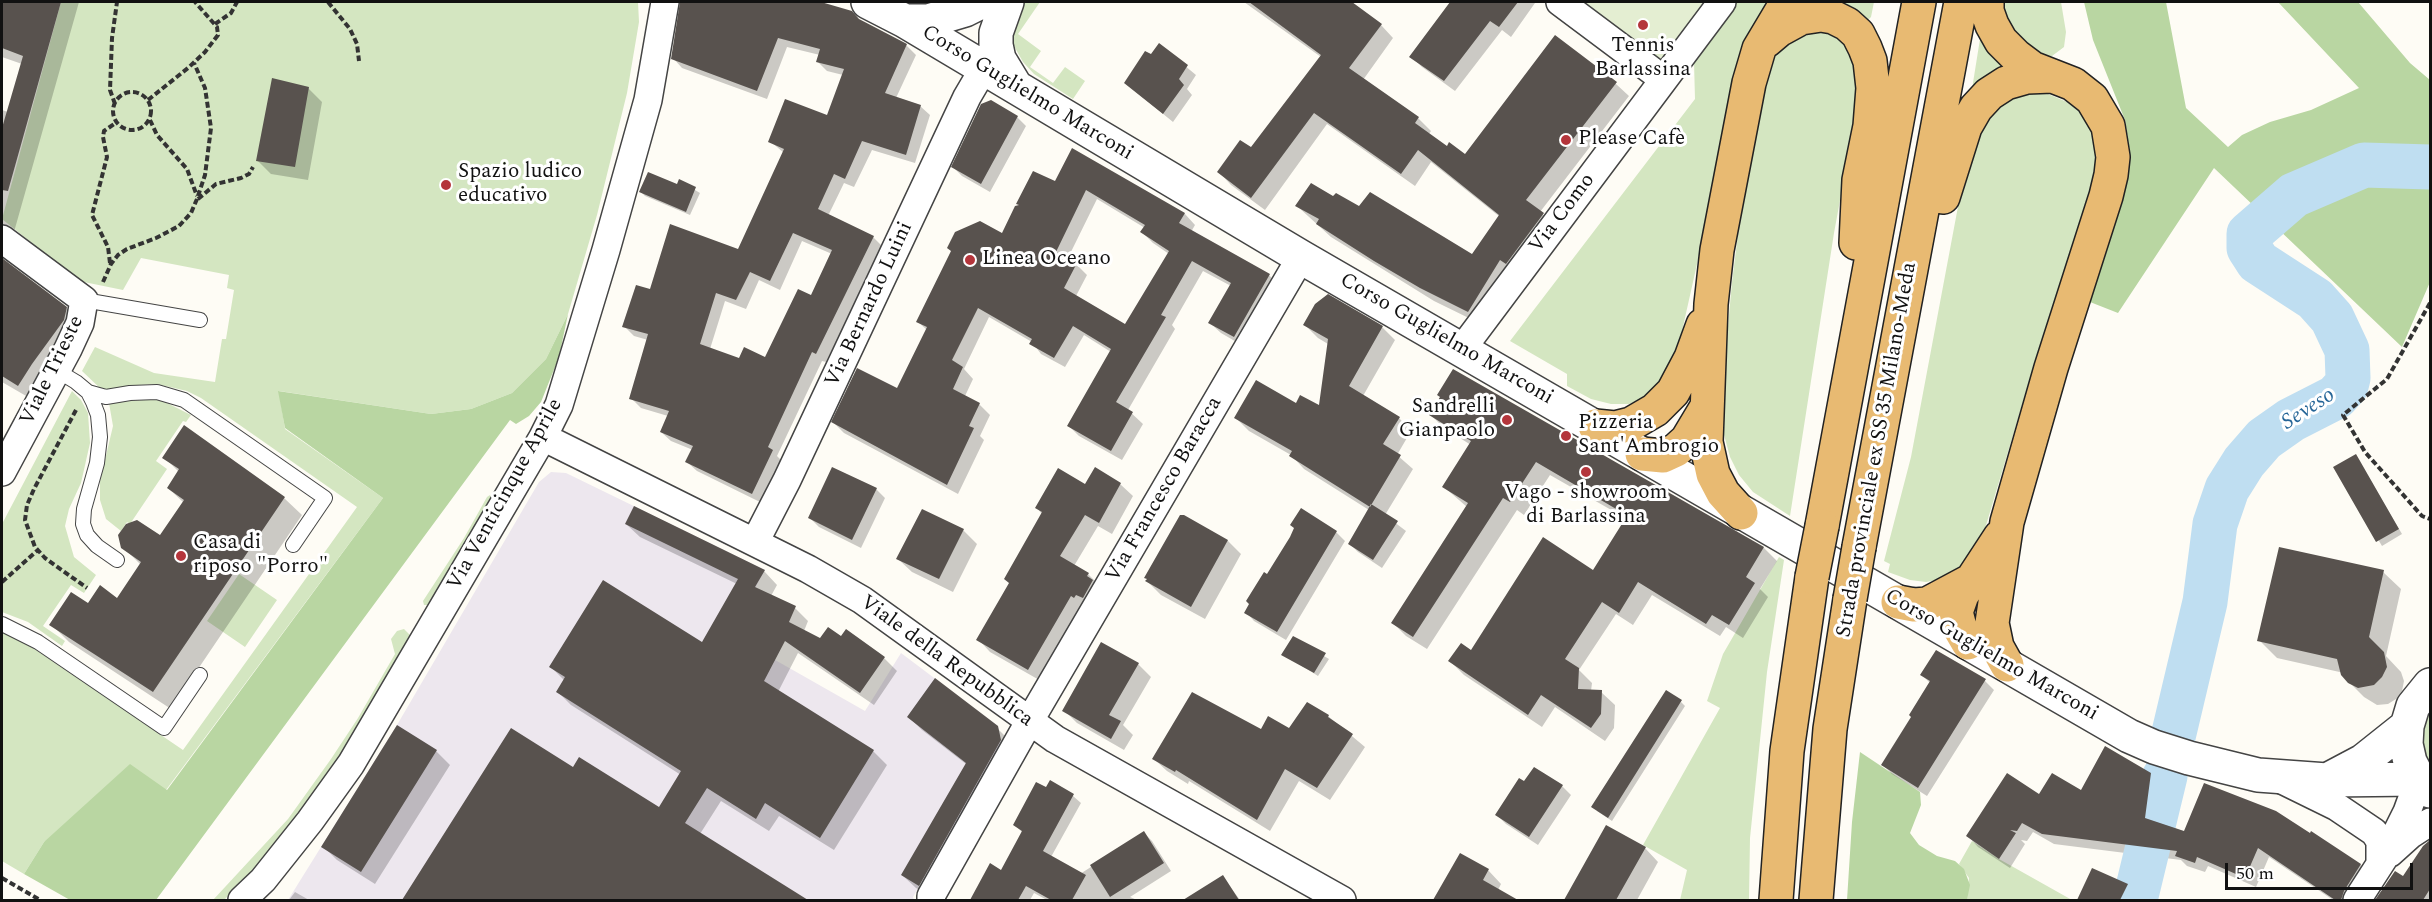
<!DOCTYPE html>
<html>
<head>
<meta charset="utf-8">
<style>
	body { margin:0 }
	#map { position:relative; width:2432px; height:902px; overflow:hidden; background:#fefcf5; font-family:Spectral,serif }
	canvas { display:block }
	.frame { position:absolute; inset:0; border:3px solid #111; pointer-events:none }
	.scale { position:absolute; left:2225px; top:863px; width:188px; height:27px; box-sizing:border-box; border:3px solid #111; border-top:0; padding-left:8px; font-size:18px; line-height:21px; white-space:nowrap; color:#111; -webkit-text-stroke:4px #fff; paint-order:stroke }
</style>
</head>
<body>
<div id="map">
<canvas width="2432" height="902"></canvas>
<div class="frame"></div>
<div class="scale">50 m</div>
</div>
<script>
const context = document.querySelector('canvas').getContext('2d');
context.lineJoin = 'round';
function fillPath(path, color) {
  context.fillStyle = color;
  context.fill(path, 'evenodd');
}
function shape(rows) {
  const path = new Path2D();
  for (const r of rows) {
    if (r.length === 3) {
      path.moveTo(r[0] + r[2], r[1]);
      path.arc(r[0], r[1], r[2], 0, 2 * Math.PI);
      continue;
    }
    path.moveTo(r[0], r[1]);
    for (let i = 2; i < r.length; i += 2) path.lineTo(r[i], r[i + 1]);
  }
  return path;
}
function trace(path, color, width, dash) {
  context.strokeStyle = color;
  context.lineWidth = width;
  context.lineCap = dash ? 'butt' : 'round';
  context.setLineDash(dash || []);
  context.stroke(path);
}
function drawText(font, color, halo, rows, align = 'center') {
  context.font = font + ' Spectral,serif';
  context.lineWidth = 6;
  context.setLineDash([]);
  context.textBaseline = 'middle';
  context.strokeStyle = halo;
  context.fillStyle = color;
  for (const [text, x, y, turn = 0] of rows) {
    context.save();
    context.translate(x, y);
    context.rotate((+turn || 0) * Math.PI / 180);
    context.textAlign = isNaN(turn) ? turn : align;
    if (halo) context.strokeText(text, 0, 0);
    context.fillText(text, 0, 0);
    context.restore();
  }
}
fillPath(shape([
	[551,472,566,473,765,570,730,634,740,640,865,711,901,653,998,726,1001,743,913,897,914,900,288,900,397,725,539,482]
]), '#ede7ee');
fillPath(shape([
	[61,2,638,2,639,22,627,93,597,215,568,314,546,359,512,393,471,409,431,414,279,391,285,429,383,498,166,790,44,842,24,874,2,861,2,633,11,636,36,650,183,750,357,507,201,398,187,391,157,384,139,385,103,391,82,371,95,347,154,373,215,382,222,339,226,339,234,290,227,288,229,275,141,258,123,290,79,281,2,219],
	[1022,2,1040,2,1018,34,1041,51,1030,67,1053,83,1065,67,1085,81,1073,99,1034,74,1023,62,1014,46,1012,32],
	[1735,2,1770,2,1748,36,1678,349,1669,374,1646,397,1629,404,1611,404,1591,399,1567,386,1567,374,1510,341,1695,99,1694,62],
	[1820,2,1874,2,1871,17,1866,22],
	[1999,2,2061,2,2066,32,2064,47,2052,56,2045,56,2028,48,2013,36],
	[1807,27,1845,36,1859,72,1855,119,1834,233,1790,516,1753,492,1739,475,1730,457,1723,431,1723,382,1732,282,1745,179,1766,74,1775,51],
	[1982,37,2011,63,1972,89,1980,39],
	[2032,91,2048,94,2067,102,2081,113,2092,131,2097,152,2094,180,2037,355,1984,532,1962,567,1948,578,1926,582,1910,580,1888,572,1890,564,1884,561,1911,457,1969,148,1990,111,2011,97],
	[72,391,81,400,88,413,90,443,81,483,69,509,65,526,74,557,96,575,84,593,71,585,43,626,65,641,62,646,28,622,2,612,2,524],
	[153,399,165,402,191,415,186,422,183,421,156,461,167,469,130,524,127,522,121,531,106,519,100,500,100,481,113,426,109,403],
	[490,495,492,499,431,605,424,605,423,601,464,538,487,497],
	[1779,557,1784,560,1767,672,1750,838,1749,900,1680,900,1687,870,1643,845,1720,708,1707,701,1723,654],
	[239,574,277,600,245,647,207,621],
	[404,629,411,636,394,671,321,787,246,878,224,900,213,900,288,819,331,759,358,718,395,654,391,639,397,631],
	[2430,711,2430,765,2425,755,2423,738,2425,721],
	[1972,841,1999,859,2072,900,1967,900,1969,878,1959,864]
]), '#d4e6c1');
fillPath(shape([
	[2084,2,2166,2,2186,108,2228,147,2242,135,2270,122,2311,110,2359,88,2278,2,2358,2,2410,63,2430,80,2430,282,2402,347,2214,168,2118,313,2090,302,2126,180,2130,153,2125,120,2093,40],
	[568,314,559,357,541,402,529,416,516,424,510,420,156,900,70,900,24,874,44,842,130,764,167,790,383,498,285,428,278,391,431,414,471,409,512,393,546,359],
	[1860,752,1920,792,1921,805,1910,833,1919,845,1937,856,1955,861,1964,869,1970,885,1967,900,1847,900,1852,822]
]), '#b9d6a2');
fillPath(shape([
	[1574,2,1713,2,1664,66]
]), '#e4eed2');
fillPath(shape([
	[2,2,79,2,12,239,2,250,2,110,8,112,22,64,2,57],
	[698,2,812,2,851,12,859,20,906,45,916,55,896,98,920,106,930,115,915,163,872,150,854,187,844,183,828,216,873,237,883,247,826,362,822,361,777,456,782,461,762,503,697,471,687,462,693,450,671,441,661,432,668,416,641,408,631,398,648,340,634,336,624,326,651,291,739,251,784,153,770,141,828,117,843,75,827,71,818,62,820,55,787,47,767,99,682,68,673,58,696,13],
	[802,241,832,254,812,297,766,359,740,360,710,349,725,301,746,309,759,280,780,290],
	[1244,2,1349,2,1381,25,1393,38,1363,80,1418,118,1431,131,1429,134,1447,148,1466,156,1555,37,1616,84,1629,96,1540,212,1556,227,1481,324,1434,301,1331,237,1297,206,1333,198,1473,256,1500,217,1431,162,1415,186,1327,124,1265,210,1231,185,1219,172,1251,149,1321,57],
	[1452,2,1535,3,1511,37,1502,30,1455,91,1422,67,1411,56],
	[1160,45,1196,75,1187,89,1192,95,1173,122,1135,91,1151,56],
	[308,88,322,102,308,180,271,174,257,160],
	[1017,117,1026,126,990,192,962,176,953,167],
	[1073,150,1185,214,1195,225,1191,232,1269,275,1279,286,1245,347,1221,333,1210,323,1231,286,1203,271,1172,325,1175,329,1128,410,1143,424,1122,460,1079,436,1068,425,1111,352,1084,335,1065,367,1041,354,1032,342,989,317,964,369,973,379,965,396,979,404,990,415,980,436,984,440,958,494,844,433,833,422,898,390,927,330,918,322,1055,183],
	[1097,199,1145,228,1142,232,1153,243,1169,254,1126,326,1076,296,1087,275,1077,265,1067,260],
	[680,181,700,193,690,215,645,196,641,192,678,186],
	[2,260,66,308,81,323,33,400,2,382],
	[1305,325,1382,327,1395,340,1363,396,1399,418,1411,431,1397,455,1413,469,1385,515,1406,531,1382,568,1358,552,1349,543,1369,510,1304,469,1291,455,1249,431,1236,418,1296,405,1321,408,1328,344,1318,338],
	[1453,371,1764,548,1777,561,1760,589,1768,597,1743,638,1726,627,1720,636,1652,595,1633,625,1616,614,1579,670,1592,683,1591,691,1601,692,1615,705,1614,728,1605,741,1555,707,1542,727,1464,675,1450,661,1471,652,1593,572,1627,519,1550,475,1524,515,1517,510,1427,649,1406,636,1393,623,1467,507,1444,487,1471,445,1444,428,1431,415],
	[2356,456,2402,534,2382,546,2335,468],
	[164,457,284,498,302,515,171,709,69,642,51,624,88,606,118,600,141,565,123,547,160,537,183,502,168,488,179,472],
	[1095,469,1120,484,1133,496,1112,534,1098,526,1074,566,1088,574,1100,586,1041,681,990,652,978,639,1010,584,1042,514,1037,508,1086,486],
	[876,489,885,498,861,548,819,527,810,518],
	[1184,516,1228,541,1241,554,1205,619,1161,595,1147,581],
	[626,524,764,571,777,585,771,596,795,608,808,621,804,631,820,640,842,638,884,658,897,671,874,705,798,653,778,692,873,751,887,765,834,850,779,816,769,831,721,801,700,834,789,890,799,900,404,900,511,730,573,769,659,809,681,775,571,705,558,692,565,681,551,667,703,644,737,584,640,537],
	[963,530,977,544,953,592,912,572,898,559],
	[1336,532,1345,541,1286,640,1254,621,1246,612],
	[2383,572,2401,589,2386,656,2401,672,2404,681,2402,691,2396,699,2388,704,2377,705,2364,697,2346,679,2344,673,2277,658,2259,640],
	[1294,638,1329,659,1318,676,1283,654],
	[1936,652,1985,681,1994,690,1927,796,1892,774,1883,765,1913,717,1930,683,1922,675],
	[1138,664,1151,677,1123,725,1133,735,1124,750,1077,723,1064,710],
	[1681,702,1685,706,1612,821,1597,811],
	[1328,716,1365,747,1330,800,1299,781,1270,831,1189,781,1188,784,1167,771,1154,759,1261,731,1290,730],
	[909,717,997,728,1011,742,933,898,916,888,902,875,966,764,922,730],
	[436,751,450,765,375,884,337,860,323,846],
	[2150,774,2161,785,2156,823,2185,833,2275,812,2361,865,2371,875,2355,900,2333,900,2269,857,2256,887,2208,866,2205,872,2187,866,2181,860,2054,844,2033,832,2027,841,2021,840,2025,844,2010,868,1978,847,1968,836,2040,796,2082,792],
	[1051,782,1073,796,1081,803,1051,857,1080,874,1144,833,1152,841,1171,871,1130,897,1137,900,1047,900,1034,893,1030,900,972,900,990,865,1002,872,1023,833,1015,825,1047,789],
	[1525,783,1562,786,1571,795,1538,845,1506,824,1497,815],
	[1607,827,1645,848,1658,862,1637,900,1566,900],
	[2420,853,2430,860,2430,900,2377,900,2396,873,2404,878],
	[1488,870,1501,884,1498,890,1513,900,1441,900,1437,896],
	[2093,870,2127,885,2131,889,2126,900,2079,900],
	[1223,877,1240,900,1186,900],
	[295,892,309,900,289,900]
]), '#0003');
trace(shape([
	[2173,737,2205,602,2215,524,2227,489,2244,462,2264,439,2291,420,2336,397,2346,386,2348,378,2347,350,2332,318,2315,299,2258,262,2249,248,2249,234,2294,195,2364,165,2430,167],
	[2135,900,2165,776]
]), '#bfdef1', 45);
fillPath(shape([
	[2,2,61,2,8,191,2,190,2,128,23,56,2,48],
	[680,2,821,2,852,11,859,19,907,44,885,93,921,105,906,155,862,141,845,179,834,174,818,209,874,236,816,354,812,352,768,447,773,450,752,494,685,462,693,446,660,432,669,411,629,399,648,334,622,327,636,285,650,289,670,224,738,249,784,149,768,142,785,99,827,115,844,69,816,62,820,49,778,38,757,91,671,59],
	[793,233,832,250,811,295,798,289,765,357,744,347,739,358,700,344,716,293,736,300,750,272,770,281],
	[1249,2,1352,2,1382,24,1349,68,1419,117,1415,123,1447,146,1449,142,1465,154,1555,35,1617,82,1526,200,1544,213,1506,264,1500,260,1468,312,1420,288,1374,261,1316,224,1319,219,1295,206,1311,183,1333,196,1336,193,1359,206,1370,192,1472,254,1499,215,1418,150,1401,174,1314,113,1251,198,1217,172,1240,140,1251,147,1321,55],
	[1450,2,1518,2,1499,27,1490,21,1444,81,1409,57],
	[1159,43,1188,65,1179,79,1184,85,1163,114,1124,83,1145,51,1151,54],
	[272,78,309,87,295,167,256,161],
	[991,100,1018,116,981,184,951,167,981,104],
	[1072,148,1185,213,1179,223,1270,274,1234,337,1208,323,1231,283,1192,261,1161,315,1166,317,1116,402,1133,412,1111,451,1067,426,1111,349,1073,326,1054,358,1029,344,1032,339,978,308,952,360,963,367,953,389,980,403,969,426,974,428,947,485,831,422,857,368,897,388,927,327,916,322,951,251,947,248,955,232,980,221,1002,233,1015,206,1019,205,1016,204,1033,171,1055,181],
	[1086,190,1145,225,1140,232,1169,251,1125,324,1064,288,1077,263,1056,252],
	[648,172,677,184,679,179,696,187,686,212,639,192],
	[2,258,67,307,64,320,32,364,18,386,2,376],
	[1328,294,1383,326,1349,386,1400,417,1383,444,1401,455,1370,507,1289,456,1292,451,1234,418,1256,380,1296,403,1300,395,1319,405,1328,339,1303,325,1315,304],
	[1453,369,1764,547,1746,577,1755,583,1729,625,1712,615,1706,624,1638,582,1619,613,1602,602,1565,659,1579,668,1578,689,1602,690,1601,714,1591,728,1541,695,1528,715,1448,661,1461,643,1471,650,1543,537,1593,570,1625,519,1622,516,1623,513,1536,462,1510,502,1503,498,1413,637,1391,623,1468,503,1442,487,1471,441,1429,415,1440,397,1437,395],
	[184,425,285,497,153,692,49,625,71,592,88,603,100,585,117,598,141,562,121,548,118,535,126,524,137,520,160,535,184,500,167,488,179,469,162,458],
	[2356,454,2399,529,2376,542,2333,467],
	[832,467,877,488,852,540,808,518],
	[1095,467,1121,483,1099,523,1085,515,1060,556,1089,573,1087,576,1093,580,1083,598,1076,595,1074,598,1071,596,1028,670,976,640,1009,583,1004,579,1042,512,1035,508,1058,468,1085,484],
	[1371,504,1398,521,1373,560,1348,544],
	[634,506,765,570,755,587,796,606,789,622,820,638,828,627,841,636,846,629,885,657,860,693,785,641,764,681,874,750,820,838,765,803,756,819,707,788,685,823,808,900,402,900,511,728,573,767,579,757,659,807,681,771,556,692,565,677,549,667,603,580,702,642,738,579,625,524],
	[1301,508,1337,531,1277,632,1244,613,1249,604,1246,601,1264,572,1267,574,1290,537,1294,528,1290,525],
	[922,509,964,529,939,579,896,559],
	[1180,515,1184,515,1228,540,1191,607,1145,581,1147,579,1144,578],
	[2279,547,2384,570,2369,637,2384,652,2387,667,2382,677,2374,685,2358,688,2348,683,2341,675,2337,659,2257,641],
	[1293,636,1326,653,1314,673,1281,655],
	[1101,642,1139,663,1109,715,1121,721,1111,739,1062,711],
	[1936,650,1986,679,1918,788,1881,765,1911,717,1909,715,1930,681,1920,675],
	[935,678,998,726,1001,740,919,886,901,875,966,763,907,717],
	[1666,690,1682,700,1608,818,1591,807],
	[1192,692,1261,729,1268,716,1289,728,1307,702,1329,715,1328,717,1353,734,1317,788,1285,769,1257,820,1176,770,1175,772,1152,759],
	[397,725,437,750,361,872,321,847],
	[2105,746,2151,773,2145,818,2184,831,2204,783,2276,811,2310,833,2311,831,2361,864,2344,891,2341,900,2335,900,2258,848,2245,878,2197,857,2195,863,2175,856,2177,851,2042,834,2022,823,2017,831,2010,830,2016,833,1999,859,1966,836,2007,773,2039,794,2052,773,2081,790],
	[1534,767,1563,785,1529,837,1495,815,1519,778,1524,781],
	[1050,780,1074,794,1043,851,1086,875,1072,900,1051,900,1026,886,1018,900,970,900,990,863,1001,870,1022,831,1013,825,1036,782,1046,787],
	[1606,825,1646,847,1616,900,1564,900],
	[1144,831,1164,863,1110,897,1090,865],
	[2430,840,2430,889,2423,900,2375,900,2395,871,2403,876,2423,846],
	[1460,853,1489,869,1483,880,1518,900,1433,900],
	[2092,868,2128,884,2120,900,2077,900],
	[1223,875,1239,900,1183,900]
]), '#58524e');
const service = shape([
	[84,300,200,320],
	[56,370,76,382,88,392,93,402,98,415,100,437,97,463,84,509,83,524,87,535,97,546,117,560],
	[88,392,106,397,130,393,157,392,184,400,325,498,293,545],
	[2,624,38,642,164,728,200,675]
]);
const minor = shape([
	[1560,2,1663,79],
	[2,239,84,300,80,323,68,349,2,472],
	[1462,349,1722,2],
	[543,437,808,569,862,600,1055,739,1342,900],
	[755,542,787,480,967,97,984,68],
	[2282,780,2337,807,2374,832,2380,841,2380,864],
	[2390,853,2410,835,2430,822],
	[242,900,263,880,310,821,351,764,543,437,559,405,606,250,648,100,665,2],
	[931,900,931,896,1029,722,1301,257],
	[2357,900,2384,858,2407,812,2419,779]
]);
const tertiary = shape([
	[868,2,905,21,1301,257,2129,736,2154,747,2189,758,2258,775,2327,780,2419,779],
	[1007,2,996,33,996,45,999,59,1016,87],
	[905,21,928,21,965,10,979,3],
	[2430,685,2413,706,2407,726,2406,744,2410,762,2419,779,2430,791],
	[2329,779,2363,761,2407,726]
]);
const trunk = shape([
	[1987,2,1987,11,1992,25,2001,41,2016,56,2032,68,2073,84,2092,99,2108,126,2113,157,2111,175,2106,196,2051,368,2007,522,1992,623,1997,647,2007,665],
	[1766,41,1779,30,1801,18,1821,15,1833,17,1847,24,1858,34,1865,48,1870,61,1873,88,1870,126,1859,180,1856,243],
	[1943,197,1965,127,1976,108,1989,94,2006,83,2027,77,2052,76],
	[1595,426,1615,428,1631,424,1655,410,1673,392,1691,358,1703,325],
	[1642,454,1663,456,1676,450,1687,440,1705,410],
	[1741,513,1723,493,1713,474,1706,442,1711,304,1717,250,1749,83,1759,49,1787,2],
	[1822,526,1919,2],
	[1859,547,1961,2],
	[1898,602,1914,605,1927,604,1970,581],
	[1968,643,1961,631,1956,612,1962,595,2000,537],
	[1776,900,1787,751,1812,577],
	[1816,900,1830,729,1850,599]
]);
trace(service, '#444', 16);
trace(minor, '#444', 30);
trace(tertiary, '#444', 36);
trace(trunk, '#222', 36);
trace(shape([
	[328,2,350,29,357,44,359,61],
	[215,24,231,13,237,2],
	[132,111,19],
	[148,100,188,68,205,52,218,35,217,27,195,2],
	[115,104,110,90,112,38,117,2],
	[150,120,157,135,187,169,197,196],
	[198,199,216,184,241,178,249,174,253,167],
	[110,263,108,247,92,215,107,157,103,137,104,131,117,122],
	[103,282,111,264,118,255,127,249,156,238,179,226,191,213,197,199,205,175,211,128,205,88,194,63],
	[2430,303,2387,379,2343,415,2365,452,2422,516,2430,519],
	[76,410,34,489,27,505,25,520,35,547,45,558,87,588],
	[2,582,38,550],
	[2,878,40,900]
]), '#333', 4, [6, 3]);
trace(service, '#fff', 14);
trace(minor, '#fff', 27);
trace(tertiary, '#fff', 33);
trace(trunk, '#e8ba72', 33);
const trunkBridge = shape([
	[1812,577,1822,526],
	[1850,599,1859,547]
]);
trace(trunkBridge, '#222', 36, []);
trace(trunkBridge, '#e8ba72', 33);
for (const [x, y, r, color] of [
	[1643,25,6,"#b4353b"],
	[1566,140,6,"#b4353b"],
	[446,185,6,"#b4353b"],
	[970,260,6,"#b4353b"],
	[1507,420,6,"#b4353b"],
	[1566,436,6,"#b4353b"],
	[1586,472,6,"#b4353b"],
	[181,556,6,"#b4353b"]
]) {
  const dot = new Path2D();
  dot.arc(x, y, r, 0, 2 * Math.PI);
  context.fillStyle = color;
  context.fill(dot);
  trace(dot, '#fff', 2);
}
drawText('21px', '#111', '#fff', [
	["Tennis",1643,47,"center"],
	["Barlassina",1643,71,"center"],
	["Please Cafè",1578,140],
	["Spazio ludico",458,173],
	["educativo",458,197],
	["Linea Oceano",982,260],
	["Sandrelli",1495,408,"right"],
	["Gianpaolo",1495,432,"right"],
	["Pizzeria",1578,424],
	["Sant'Ambrogio",1578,448],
	["Vago - showroom",1586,494,"center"],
	["di Barlassina",1586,518,"center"],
	["Casa di",193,544],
	["riposo \"Porro\"",193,568]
], 'left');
drawText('21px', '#111', '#fff', [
	["Corso Guglielmo Marconi",1027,94,31],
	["Via Como",1563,214,-53],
	["Via Bernardo Luini",870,305,-65],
	["Corso Guglielmo Marconi",1446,340,30],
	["Viale Trieste",53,371,-64],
	["Strada provinciale ex SS 35 Milano-Meda",1878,450,-80],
	["Via Francesco Baracca",1165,490,-60],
	["Via Venticinque Aprile",506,495,-61],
	["Corso Guglielmo Marconi",1991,656,30],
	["Viale della Repubblica",946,662,36]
]);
drawText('italic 22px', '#256597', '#fff', [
	["Seveso",2309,410,-33]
]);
</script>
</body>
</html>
